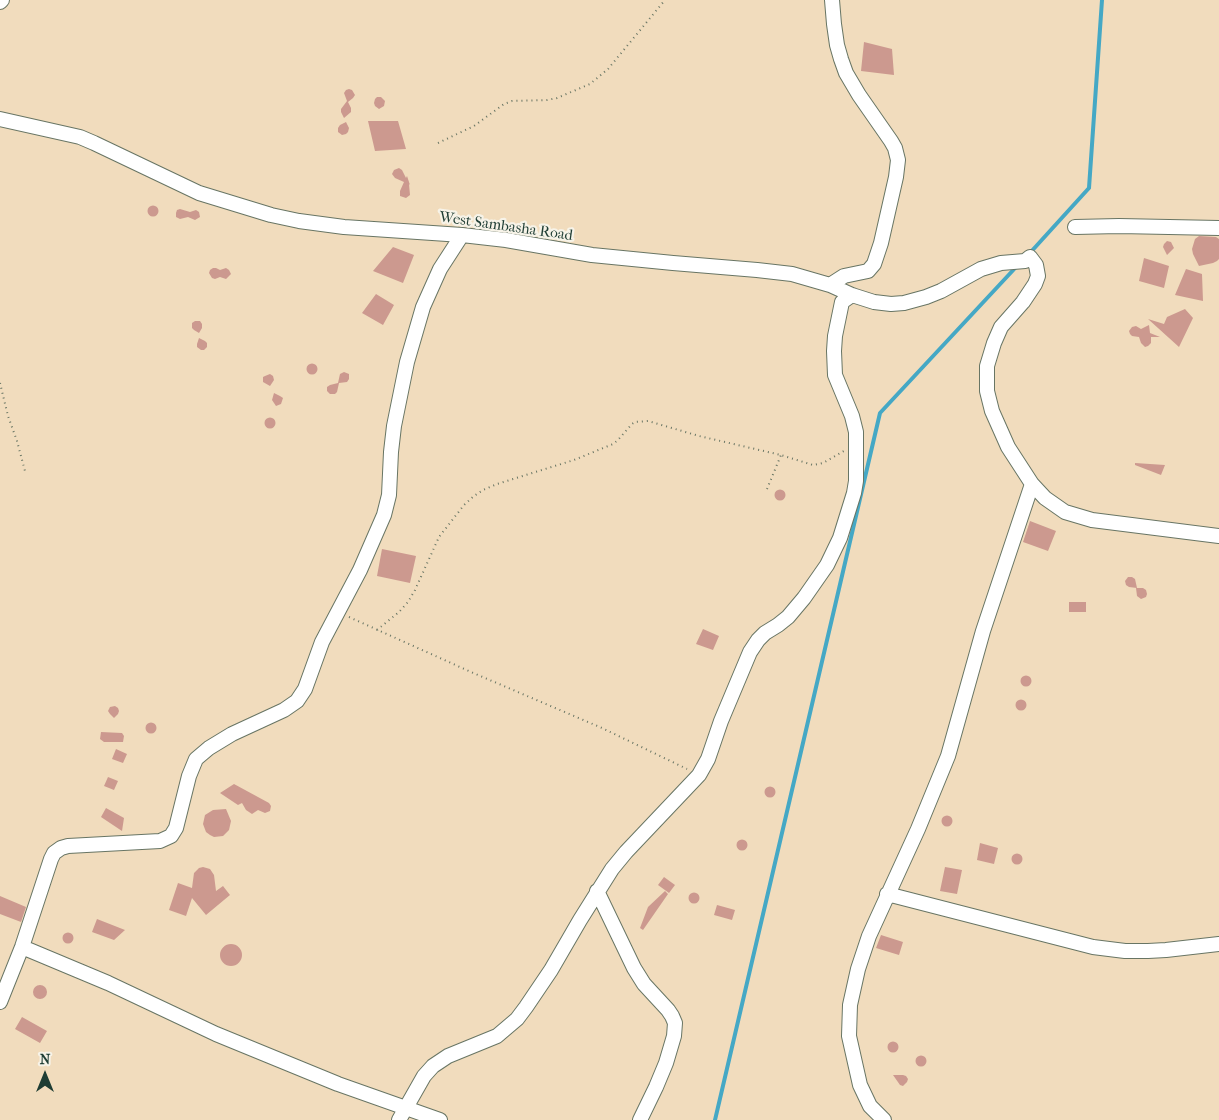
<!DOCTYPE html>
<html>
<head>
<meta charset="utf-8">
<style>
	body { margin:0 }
	#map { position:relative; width:1219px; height:1120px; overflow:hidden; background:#f1dcbd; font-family:"IM FELL French Canon",serif }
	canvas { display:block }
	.north { position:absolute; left:20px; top:1050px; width:50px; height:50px; -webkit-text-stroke:4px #f7f3e8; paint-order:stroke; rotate:0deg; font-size:14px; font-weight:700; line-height:20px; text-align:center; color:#1f3d34 }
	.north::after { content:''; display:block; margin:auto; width:18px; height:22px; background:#1f3d34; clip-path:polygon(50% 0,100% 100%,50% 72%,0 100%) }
</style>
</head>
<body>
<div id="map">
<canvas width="1219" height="1120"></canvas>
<div class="north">N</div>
</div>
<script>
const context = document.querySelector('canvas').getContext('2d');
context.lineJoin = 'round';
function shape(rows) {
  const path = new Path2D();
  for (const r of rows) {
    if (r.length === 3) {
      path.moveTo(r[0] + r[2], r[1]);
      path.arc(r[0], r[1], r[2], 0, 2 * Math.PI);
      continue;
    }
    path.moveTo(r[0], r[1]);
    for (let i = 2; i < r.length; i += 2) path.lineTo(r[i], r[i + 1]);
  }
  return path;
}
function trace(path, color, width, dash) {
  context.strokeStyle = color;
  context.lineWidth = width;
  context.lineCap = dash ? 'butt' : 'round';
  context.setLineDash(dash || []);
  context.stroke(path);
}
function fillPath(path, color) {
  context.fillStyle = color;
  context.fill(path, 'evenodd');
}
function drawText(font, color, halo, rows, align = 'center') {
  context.font = font + ' "IM FELL French Canon",serif';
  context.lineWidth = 4.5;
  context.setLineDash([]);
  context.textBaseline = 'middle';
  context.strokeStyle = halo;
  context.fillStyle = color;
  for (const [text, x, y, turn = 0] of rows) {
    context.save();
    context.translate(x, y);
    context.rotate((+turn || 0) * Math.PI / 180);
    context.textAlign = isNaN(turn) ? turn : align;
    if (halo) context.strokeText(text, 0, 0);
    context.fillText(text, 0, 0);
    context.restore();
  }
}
trace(shape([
	[1029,254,1089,188,1102,0],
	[715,1120,880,413,1017,266]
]), '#45a8c5', 4);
fillPath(shape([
	[864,42,892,49,894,75,861,71],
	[349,89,352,90,355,95,353,98,348,102,351,108,351,112,344,118,341,112,341,109,347,101,344,93,346,90],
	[377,97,381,97,385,101,384,106,379,109,375,106,374,103,375,99],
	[368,121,398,121,406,149,375,151],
	[346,122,349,128,348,132,346,134,342,135,338,132,338,128,340,125],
	[399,168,402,170,406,178,407,176,410,185,409,184,410,195,406,198,400,196,400,191,404,182,395,178,392,174,394,170],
	[153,211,5.5],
	[180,209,190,212,196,210,199,212,200,217,195,220,188,217,180,219,176,217,176,213,177,210],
	[1199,236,1216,237,1219,239,1219,259,1217,261,1213,263,1199,266,1193,254,1192,249,1195,239],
	[1167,241,1171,242,1174,248,1167,255,1163,247,1164,244],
	[393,247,414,255,403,283,373,271],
	[1144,258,1169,266,1164,288,1139,281],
	[213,268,216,268,220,270,226,268,229,270,231,274,226,279,220,277,215,279,212,278,209,273,210,270],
	[1186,269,1202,274,1203,301,1175,295],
	[376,294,394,305,383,325,362,313],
	[1185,309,1193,318,1179,347,1148,319,1164,324,1167,317],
	[195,321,200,321,202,324,202,328,199,333,194,330,192,328,192,323],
	[1149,325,1150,333,1160,337,1151,337,1151,343,1148,346,1145,347,1141,343,1139,337,1132,336,1130,334,1129,331,1132,327,1136,326,1141,329],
	[199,338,205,341,207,343,207,347,204,350,201,350,197,347,197,344],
	[312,369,5.5],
	[344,372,349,374,349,379,347,382,339,383,337,392,335,394,330,394,327,391,327,387,330,385,338,383,340,374],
	[270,374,273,376,274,380,270,386,263,382,263,377,265,376],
	[274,393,280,396,283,398,281,404,276,406,272,400],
	[270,423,5.5],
	[1135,463,1165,465,1161,475,1135,465],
	[780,495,5.5],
	[1030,521,1056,531,1048,551,1023,542],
	[382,549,416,556,410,583,377,576],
	[1128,577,1132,577,1135,579,1137,588,1129,587,1126,585,1125,581],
	[1136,588,1143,588,1146,590,1147,594,1146,597,1141,599,1137,596],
	[1069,602,1086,602,1086,612,1069,612],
	[703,629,719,636,713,650,696,644],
	[1026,681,5.5],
	[1021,705,5.5],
	[115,706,118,708,119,711,118,714,114,718,110,714,108,711,110,707],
	[151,728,5.5],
	[101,732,122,733,124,736,123,742,104,742,100,739],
	[116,749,127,754,123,763,112,759],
	[108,777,118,781,114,790,104,786],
	[234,784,269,803,271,806,270,811,265,813,258,810,252,814,246,810,242,803,238,805,220,793],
	[770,792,5.5],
	[106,808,124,818,122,831,101,817],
	[226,809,231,821,229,830,223,836,214,837,210,835,206,832,203,824,205,815,213,810],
	[947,821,5.5],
	[742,845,5.5],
	[980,843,998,848,994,864,977,860],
	[1017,859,5.5],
	[203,867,210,869,214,875,216,891,223,886,230,895,206,915,192,898,186,916,169,910,178,883,192,888,194,873,199,868],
	[945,867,962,870,957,894,940,891],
	[664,877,675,885,669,893,658,885],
	[665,891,668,894,643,930,640,928,648,907],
	[694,898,5.5],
	[0,896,26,907,21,922,0,914],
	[717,905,735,910,732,920,714,915],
	[97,919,125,930,114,940,92,932],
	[68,938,5.5],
	[881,935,903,942,899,955,876,948],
	[231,955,11],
	[40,992,7],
	[22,1017,47,1031,40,1043,15,1029],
	[893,1047,5.5],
	[921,1061,5.5],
	[893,1075,903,1075,906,1076,908,1079,907,1082,903,1086,900,1085]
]), '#cc998f');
const minor = shape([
	[0,2,2,0],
	[0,119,80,137,94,143,199,193,271,215,299,221,344,227,462,235,506,240,592,255,673,263,757,270,792,274,830,285,852,295,874,302,891,304,904,303,926,297,941,291,981,269,1001,263,1025,261,1030,257,1036,265,1038,276,1035,284,1023,302,1001,327,994,343,987,366,987,391,992,411,1008,447,1032,484,1045,498,1065,512,1092,520,1219,536],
	[1075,227,1119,226,1219,228],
	[830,285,844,276,868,271,874,264,881,243,896,177,898,160,895,148,891,141,859,95,846,73,841,59,837,45,834,24,832,0],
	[597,891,634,968,644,984,668,1010,672,1016,675,1023,674,1036,666,1063,656,1087,640,1120],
	[887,894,1093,947,1125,951,1148,951,1166,950,1219,944],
	[22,947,108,983,216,1034,338,1084,440,1120],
	[0,1002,22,947,51,859,54,853,61,848,68,846,160,841,171,836,176,828,189,776,196,759,209,748,232,734,284,710,297,701,305,689,322,642,360,570,384,515,389,495,391,452,394,426,407,362,423,307,440,269,462,235],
	[399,1120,424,1076,433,1066,448,1056,497,1036,517,1019,526,1007,551,970,580,920,612,869,626,852,699,775,708,759,721,721,750,652,758,640,765,633,778,625,788,617,804,598,827,565,840,538,854,493,856,481,856,432,852,416,835,375,834,351,835,336,842,302,852,295],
	[884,1120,870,1106,860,1085,849,1036,850,1005,858,969,869,936,918,829,948,756,983,631,1032,484]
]);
trace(minor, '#687564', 16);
trace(shape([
	[438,143,474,126,504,104,512,101,547,100,557,98,590,84,608,69,665,0],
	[0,383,8,416,17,441,25,471],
	[767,489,781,455],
	[349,617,471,672,602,728,687,769],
	[377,630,399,612,408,602,415,590,439,537,464,505,474,496,483,490,497,484,574,460,613,444,618,440,632,424,635,422,648,421,699,436,781,455,813,465,823,463,844,451]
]), '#687564', 2, [1, 4]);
trace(minor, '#fff', 14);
drawText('15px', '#1f3d34', '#f7f3e8', [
	["West Sambasha Road",506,227,8]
]);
</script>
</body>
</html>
